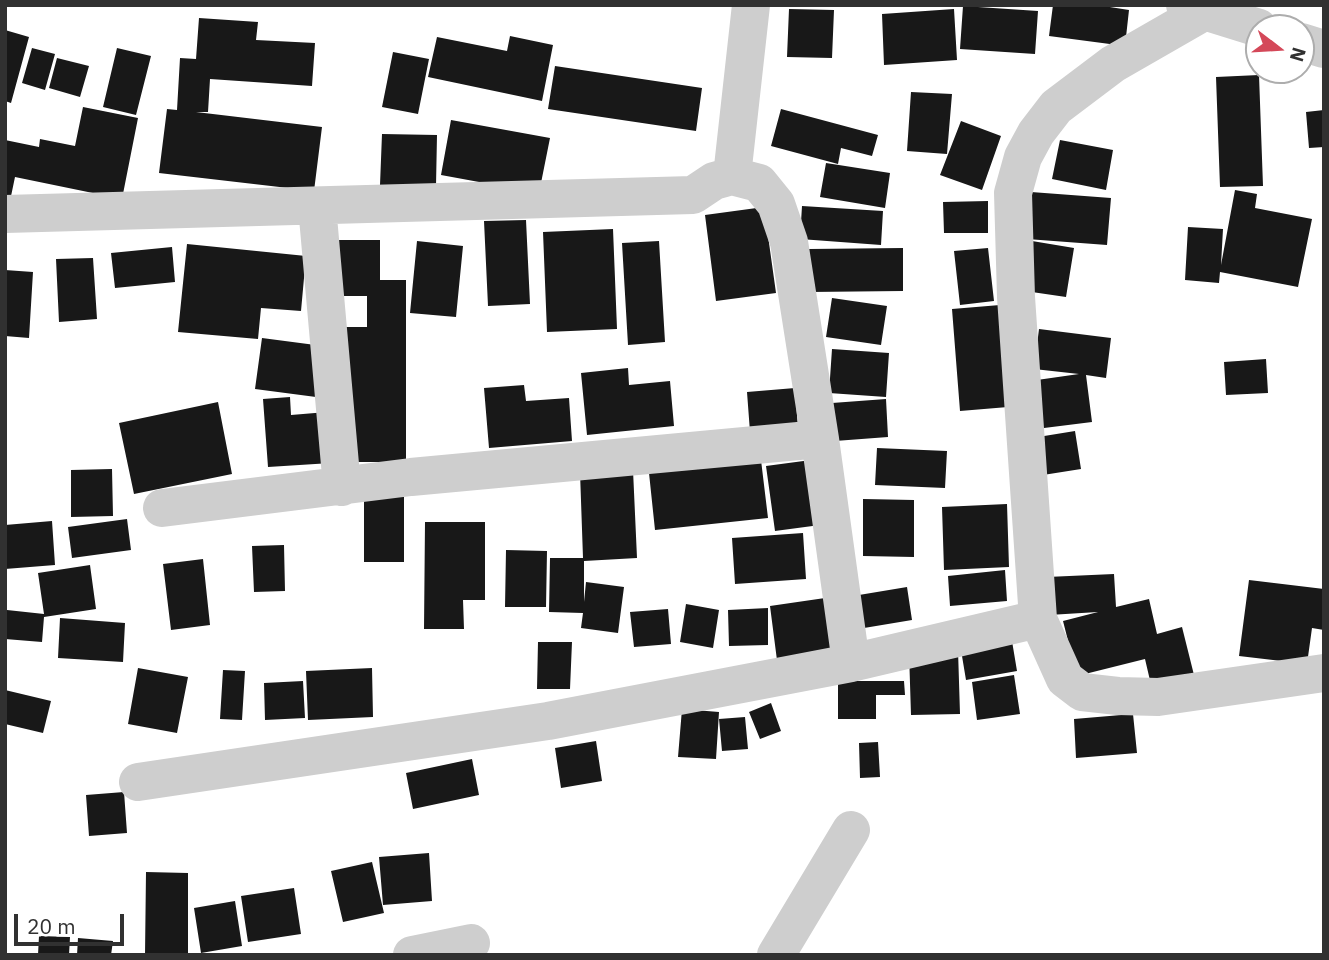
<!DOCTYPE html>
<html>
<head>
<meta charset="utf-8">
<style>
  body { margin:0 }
  #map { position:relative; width:1329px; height:960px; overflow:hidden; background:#fff; font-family:"IBM Plex Sans",sans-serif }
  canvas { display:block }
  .frame { position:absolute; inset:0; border:7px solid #313131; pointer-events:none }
  .north { position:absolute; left:1245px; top:14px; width:70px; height:70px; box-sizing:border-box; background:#fff; border:2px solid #adadad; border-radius:50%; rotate:107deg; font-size:19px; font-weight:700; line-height:28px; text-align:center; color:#313131 }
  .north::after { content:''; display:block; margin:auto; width:24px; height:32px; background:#d44859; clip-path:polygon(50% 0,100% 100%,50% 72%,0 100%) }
  .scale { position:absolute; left:14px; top:914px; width:110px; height:32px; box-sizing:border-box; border:4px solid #313131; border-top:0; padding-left:9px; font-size:21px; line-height:24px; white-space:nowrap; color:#313131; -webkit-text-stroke:5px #fff; paint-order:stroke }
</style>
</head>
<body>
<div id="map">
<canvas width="1329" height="960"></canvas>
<div class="frame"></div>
<div class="north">N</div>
<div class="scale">20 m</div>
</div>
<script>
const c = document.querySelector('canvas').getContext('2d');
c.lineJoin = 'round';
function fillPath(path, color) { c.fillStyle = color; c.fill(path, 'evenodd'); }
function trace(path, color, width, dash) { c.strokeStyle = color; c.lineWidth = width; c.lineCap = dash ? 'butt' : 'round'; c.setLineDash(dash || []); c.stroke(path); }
fillPath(new Path2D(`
  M1053,5h44l32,5 -4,36 -76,-10z
  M963,6l75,5 -3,43 -75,-5z
  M789,9l45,1 -2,48 -45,-1z
  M954,9l3,51 -73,5 -2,-51z
  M199,18l59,4 -2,18 59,3 -3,43 -102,-7 -2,33h-12l126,15 -8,64 -155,-18 8,-64 10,1 3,-52 16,1z
  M5,30l24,7 -18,66 -6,-2z
  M510,36l43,9 -11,56 -114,-24 9,-40 70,14z
  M32,48l23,6 -10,36 -23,-7z
  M117,48l34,8 -15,59 -33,-8z
  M393,52l36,7 -11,55 -36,-7z
  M57,58l32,8 -9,31 -31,-9z
  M555,66l147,22 -6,43 -148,-22z
  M1259,75l4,111 -43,1 -4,-110z
  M911,92l41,2 -5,60 -40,-3z
  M83,107l55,11 -16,81 -107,-22 -5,24 -5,-1v-60l34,7 1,-8 35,7z
  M781,109l97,26 -6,21 -31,-8 -3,16 -67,-18z
  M1324,110v37l-15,1 -3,-36z
  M451,120l99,18 -11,55 -98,-18z
  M961,121l40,15 -19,54 -42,-15z
  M382,134l55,1 -1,51 -56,-1z
  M1060,140l53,10 -7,40 -54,-11z
  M826,163l64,10 -5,35 -65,-11z
  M1235,190l22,4 -2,14 57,11 -14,68 -78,-15 -1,11 -34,-3 3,-53 35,2 -2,36z
  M1031,192l80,6 -4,47 -80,-6z
  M988,201v32h-44l-1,-31z
  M802,206l81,5 -2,34 -81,-6z
  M764,207l12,86 -60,8 -11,-86z
  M526,220l4,84 -42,2 -4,-85z
  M613,229l4,100 -70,3 -4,-100z
  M326,240h54v40h26v182h-65v-135h26v-31h-41z
  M417,241l46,5 -7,71 -46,-4z
  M659,241l6,101 -37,3 -6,-102z
  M1032,241l42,7 -8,49 -41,-6z
  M187,244l119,12 -5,55 -40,-3 -3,31 -80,-7z
  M172,247l3,35 -60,6 -4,-35z
  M903,248v43l-94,1v-43z
  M988,248l6,53 -34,4 -6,-54z
  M93,258l4,61 -38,3 -3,-63z
  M5,270l28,2 -4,66 -24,-2z
  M832,298l55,8 -6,39 -55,-8z
  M1000,305l8,102 -48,4 -8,-102z
  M1039,329l72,9 -5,40 -20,-3 6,47 -56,7 -6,-48 49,-7 -45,-5z
  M262,338l61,8 -7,51 -61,-8z
  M832,349l57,4 -3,44 -57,-4z
  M1266,359l2,34 -42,2 -2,-33z
  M628,368l1,17 41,-4 4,45 -87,9 -6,-62z
  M524,385l2,16 43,-3 3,43 -83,7 -5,-60z
  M795,388l3,41 -48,3 -3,-40z
  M290,397l1,18 36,-3 4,51 -63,4 -5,-68z
  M886,399l2,38 -53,4 -3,-38z
  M218,402l14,72 -98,20 -15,-71z
  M1075,431l6,38 -38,6 -5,-38z
  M877,448l70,3 -2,37 -70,-3z
  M761,460l7,58 -113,12 -6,-57z
  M811,460l9,65 -45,6 -9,-65z
  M112,469l1,47 -42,1v-47z
  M633,470l4,88 -53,3v41l2,-20 38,5 -6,46 -37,-5 2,-15 -34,-1 1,-54h33l-3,-86z
  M404,492v70h-40v-69z
  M863,499l51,1v57l-51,-1z
  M1007,504l2,63 -65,3 -2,-63z
  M127,519l4,31 -59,8 -4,-31z
  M52,521l3,44 -50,4v-44z
  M425,522h60v78h-22l1,29h-40z
  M803,533l3,46 -71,5 -3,-46z
  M284,545l1,46 -31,1 -2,-46z
  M506,550l41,1 -1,56h-41z
  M203,559l7,66 -39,5 -8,-66z
  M90,565l6,44 -52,8 -2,25 -37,-3 2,-29 37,4 -6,-41z
  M1005,570l2,31 -57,5 -2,-30z
  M1114,574l2,33 33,-8 8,35 25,-7 13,52 -43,10 -7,-30 -68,17 -14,-55 35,-9 -49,3 -2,-38z
  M1249,580l75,9v41l-12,-2 -5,36 -68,-8z
  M907,587l5,33 -48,8 -5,-33z
  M825,598l8,62 -55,8 -8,-62z
  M686,604l33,6 -6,38 -33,-6z
  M768,608v37l-39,1 -1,-36z
  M668,609l3,35 -37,3 -4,-35z
  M60,618l65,5 -2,39 -65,-4z
  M1011,635l6,36 -51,9 -6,-36z
  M538,642h34l-2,47h-33z
  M958,650l2,64 -49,1 -2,-63z
  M138,668l50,9 -11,56 -49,-9z
  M372,668l1,49 -65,3 -2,-49z
  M223,670l22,1 -3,49 -22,-1z
  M1014,675l6,39 -43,6 -5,-38z
  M303,681l2,37 -40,2 -1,-37z
  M838,681h66l1,14h-29v24h-38z
  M5,690l46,11 -8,32 -38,-9z
  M771,703l10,28 -21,8 -11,-27z
  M682,709l37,3 -3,47 -38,-2z
  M1133,714l4,39 -61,5 -2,-39z
  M745,717l3,32 -26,2 -3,-32z
  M596,741l6,40 -41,7 -6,-40z
  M878,742l2,35 -20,1 -1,-35z
  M472,759l7,36 -66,14 -7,-36z
  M124,792l3,41 -38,3 -3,-41z
  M429,853l3,48 -49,4 -4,-48z
  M372,862l12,51 -41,9 -12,-51z
  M146,872l42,1v82h-43z
  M294,888l7,46 -53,8 -7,-46z
  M235,901l7,45 -41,7 -7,-45z
  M39,936l31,1 -1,18h-31z
  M78,938l35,3 -2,14h-34z`), '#181818');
trace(new Path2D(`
  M1185,5l74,23
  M1207,10l-94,54 -57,43 -20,26 -13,24 -10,36 3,104 22,322 27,60 17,13 36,4 40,1 166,-24
  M1301,42l23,7
  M732,176l27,7 17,21 13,38 31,197 31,224
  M317,206l25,281
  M5,214l688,-19 21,-14 18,-5 19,-171
  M162,508l249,-31 409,-38
  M138,782l410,-61 303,-58 187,-44
  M412,955l59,-12
  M776,955l75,-125`), '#cecece', 38);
</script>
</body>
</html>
